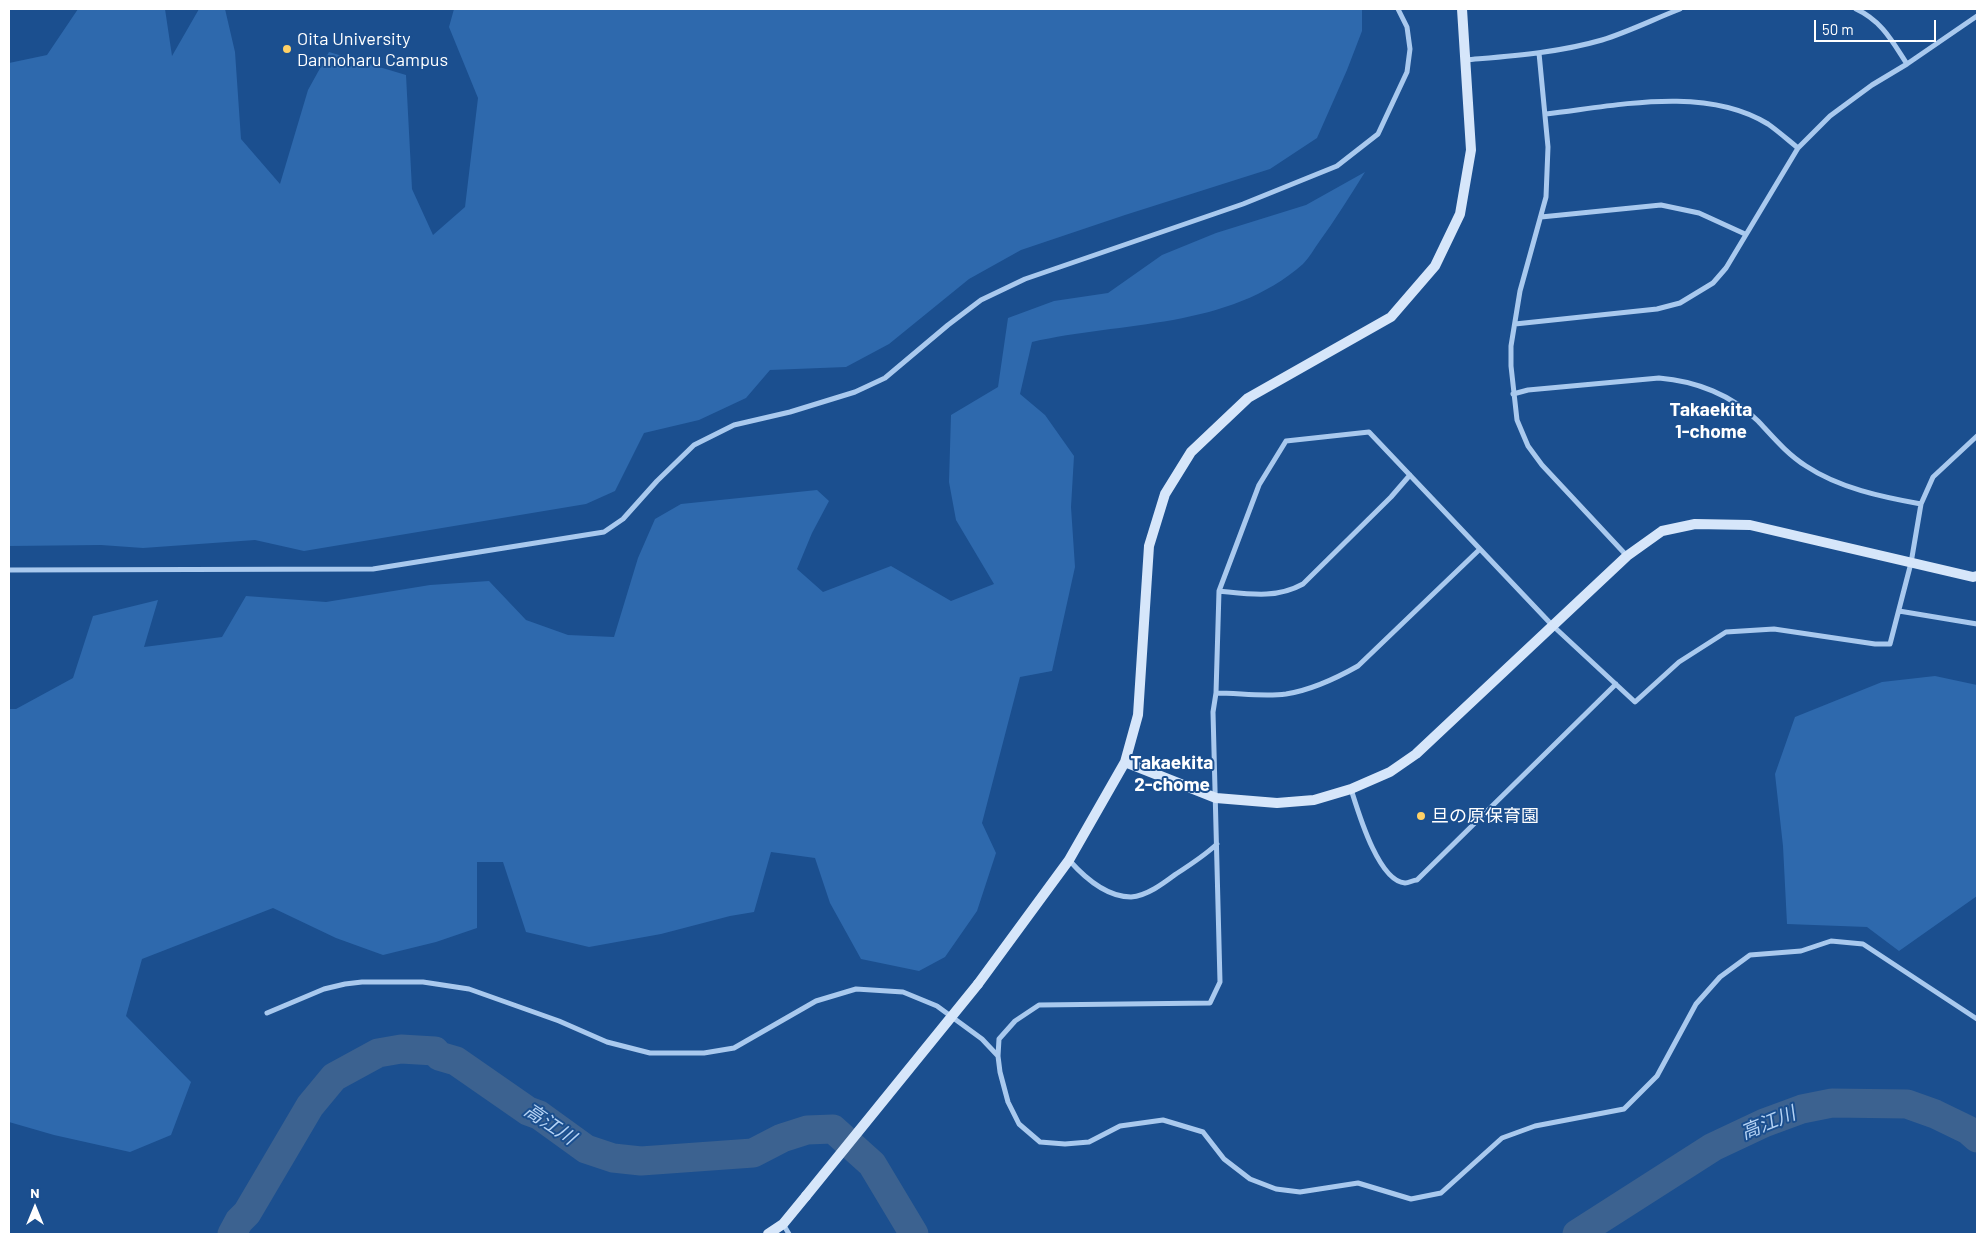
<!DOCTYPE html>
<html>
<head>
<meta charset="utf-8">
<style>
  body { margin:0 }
  #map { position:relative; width:1986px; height:1243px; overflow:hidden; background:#1b4f8f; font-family:Barlow,sans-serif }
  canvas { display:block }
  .frame { position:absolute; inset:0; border:10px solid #fff; pointer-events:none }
  .north { position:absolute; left:10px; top:1183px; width:50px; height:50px; -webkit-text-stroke:4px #1b4f8f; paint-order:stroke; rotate:0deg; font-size:14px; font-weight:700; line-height:20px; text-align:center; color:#fff }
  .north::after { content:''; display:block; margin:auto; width:18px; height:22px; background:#fff; clip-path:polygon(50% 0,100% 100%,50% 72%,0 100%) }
  .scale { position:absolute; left:1814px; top:20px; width:122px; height:22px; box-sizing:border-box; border:2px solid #fff; border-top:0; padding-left:6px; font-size:15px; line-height:18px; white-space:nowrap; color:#fff; -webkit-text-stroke:4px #1b4f8f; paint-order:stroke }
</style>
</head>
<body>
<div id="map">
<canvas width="1986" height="1243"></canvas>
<div class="frame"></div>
<div class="north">N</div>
<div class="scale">50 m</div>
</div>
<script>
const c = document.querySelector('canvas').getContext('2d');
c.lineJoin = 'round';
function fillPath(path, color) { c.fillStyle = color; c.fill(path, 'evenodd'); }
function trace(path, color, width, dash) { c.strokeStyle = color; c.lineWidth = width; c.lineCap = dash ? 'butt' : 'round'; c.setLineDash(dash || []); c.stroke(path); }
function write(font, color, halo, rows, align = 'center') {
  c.font = font + ' Barlow,"Noto Sans JP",sans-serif'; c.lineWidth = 4; c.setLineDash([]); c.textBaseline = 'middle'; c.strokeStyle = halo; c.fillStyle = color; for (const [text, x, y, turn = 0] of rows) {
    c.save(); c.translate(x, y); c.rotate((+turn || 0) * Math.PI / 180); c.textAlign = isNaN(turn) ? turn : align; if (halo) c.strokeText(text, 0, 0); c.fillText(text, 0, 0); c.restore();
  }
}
fillPath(new Path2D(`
  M78,9h87l7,47 27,-47h26l10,43 6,87 39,45 28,-94 21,-38 77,23 6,114 21,46 32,-28 13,-109 -29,-71 5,-18h908v22l-15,39 -30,68 -47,31 -145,46 -104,35 -52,29 -80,65 -43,23 -76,3 -24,28 -47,22 -55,13 -29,58 -29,13 -282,47 -49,-11 -112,8 -42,-3 -92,1v-483l38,-8z
  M1365,172c-15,24 -30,48 -46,70 -5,7 -10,16 -16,22 -75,66 -181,57 -271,78l-12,52 25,21 29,41 -3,51 4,60 -23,104 -32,6 -38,146 14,30 -19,58 -32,46 -26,14 -58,-12 -31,-56 -15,-45 -44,-6 -17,60 -24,4 -69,18 -72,13 -63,-15 -23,-70h-26v66l-41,14 -53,13 -47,-17 -63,-30 -131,51 -16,57 65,66 -20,53 -41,17 -76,-17 -45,-13v-413h7l57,-31 20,-62 65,-16 -14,47 78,-10 24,-41 80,6 104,-17 59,-4 37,39 42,15 46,2 24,-79 17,-39 26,-15 136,-14 12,11 -17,32 -15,36 26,23 68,-26 60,35 43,-17 -38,-64 -7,-38 2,-67 47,-28 10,-69 46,-17 54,-8 54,-38 54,-22 90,-28z
  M1935,676l42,9v211l-78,55 -32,-24 -80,-3 -4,-78 -8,-72 20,-57 87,-35z`), '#2e69ad');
trace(new Path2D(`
  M232,1234l7,-13 8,-8 63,-107 24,-29 44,-24 23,-4 34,2 4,5 17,5 72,50 11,4 47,34 27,9 28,3 112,-8 29,-15 25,-8 26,-1 39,35 42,70
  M1577,1234l136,-87 51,-24 38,-14 30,-6 75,1 28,10 33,16 9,8`), '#3c6290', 29);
trace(new Path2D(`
  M1856,9c26,12 36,32 51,55
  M1539,53l9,94 -2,50 -26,94 -9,55v20l6,54 11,26 14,19 85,91
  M1466,60c45,-4 91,-7 136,-20 26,-8 52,-21 78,-31
  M1546,114c69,-8 159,-29 222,10 10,7 20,16 30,24
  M1541,217l120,-12 38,8 46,21
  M1515,324l142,-15 23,-6 33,-20 13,-15 72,-120 32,-32 23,-17 19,-14 35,-21 70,-48
  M1513,394l15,-4 131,-12c37,3 73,17 99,43 15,16 29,33 48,45 33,22 76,31 115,38
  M1977,436l-44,41 -12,27 -10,59 -21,81h-15l-101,-15 -48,3 -47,30 -44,40 -83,-77 -183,-193 -83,9 -27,44 -40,106 -3,102 -3,19 7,270 -10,21 -171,2 -24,16 -16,18 -1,17 2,16 8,30 11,22 21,18 25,2 24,-2 31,-16 43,-6 40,12 21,27 26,20 26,10 24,3 58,-9 53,16 30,-6 61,-55 33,-12 89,-17 33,-33 39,-72 24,-27 30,-22 51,-4 30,-10 32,3 114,75
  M9,570l364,-1 231,-37 19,-13 34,-38 37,-36 40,-20 56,-13 65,-20 30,-14 63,-53 33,-25 44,-21 218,-75 94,-38 41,-32 29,-62 3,-23 -3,-22 -9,-18
  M1219,591c30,3 57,8 84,-7l88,-87 19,-22
  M1899,611l78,13
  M1216,693c23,0 47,4 70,1 26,-4 49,-15 72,-28l122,-117
  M1351,789c7,22 27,92 54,94 4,0 8,-3 12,-3l199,-196
  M1069,860c15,17 38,37 62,37 16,-1 33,-14 45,-23 14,-9 28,-18 41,-30
  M267,1013l57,-24 21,-5 17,-2h61l46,7 90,32 48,21 43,11h54l30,-5 82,-47 40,-12 47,3 34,14 45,33 16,17
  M783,1224l6,10`), '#a9c9ee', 5);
trace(new Path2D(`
  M1125,762l91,36 61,5 37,-3 37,-11 39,-17 26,-18 211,-198 35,-25 33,-7 55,1 223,52 4,-1
  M978,984l91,-124 56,-98 13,-47 11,-169 16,-52 26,-42 57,-54 143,-81 44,-51 25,-52 11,-64 -9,-141
  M768,1234l15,-10 23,-28`), '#d6e6fa', 10);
trace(new Path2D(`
  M806,1196l172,-212`), '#d6e6fa', 10);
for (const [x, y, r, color] of [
  [287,49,5,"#ffd166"],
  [1421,816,5,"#ffd166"]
]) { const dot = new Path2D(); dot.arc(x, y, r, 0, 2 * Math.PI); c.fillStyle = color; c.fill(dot); trace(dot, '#1b4f8f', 2); }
write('18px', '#fff', '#1b4f8f', [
  ["Oita University",297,39],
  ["Dannoharu Campus",297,60],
  ["旦の原保育園",1431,816]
], 'left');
write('bold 19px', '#fff', '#1b4f8f', [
  ["Takaekita",1711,410],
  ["1-chome",1711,432],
  ["Takaekita",1172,763],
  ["2-chome",1172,785]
]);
write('italic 19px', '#b5d3f5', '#1b4f8f', [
  ["高江川",1768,1123,-22],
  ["高江川",550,1124,34]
]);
</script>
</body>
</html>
